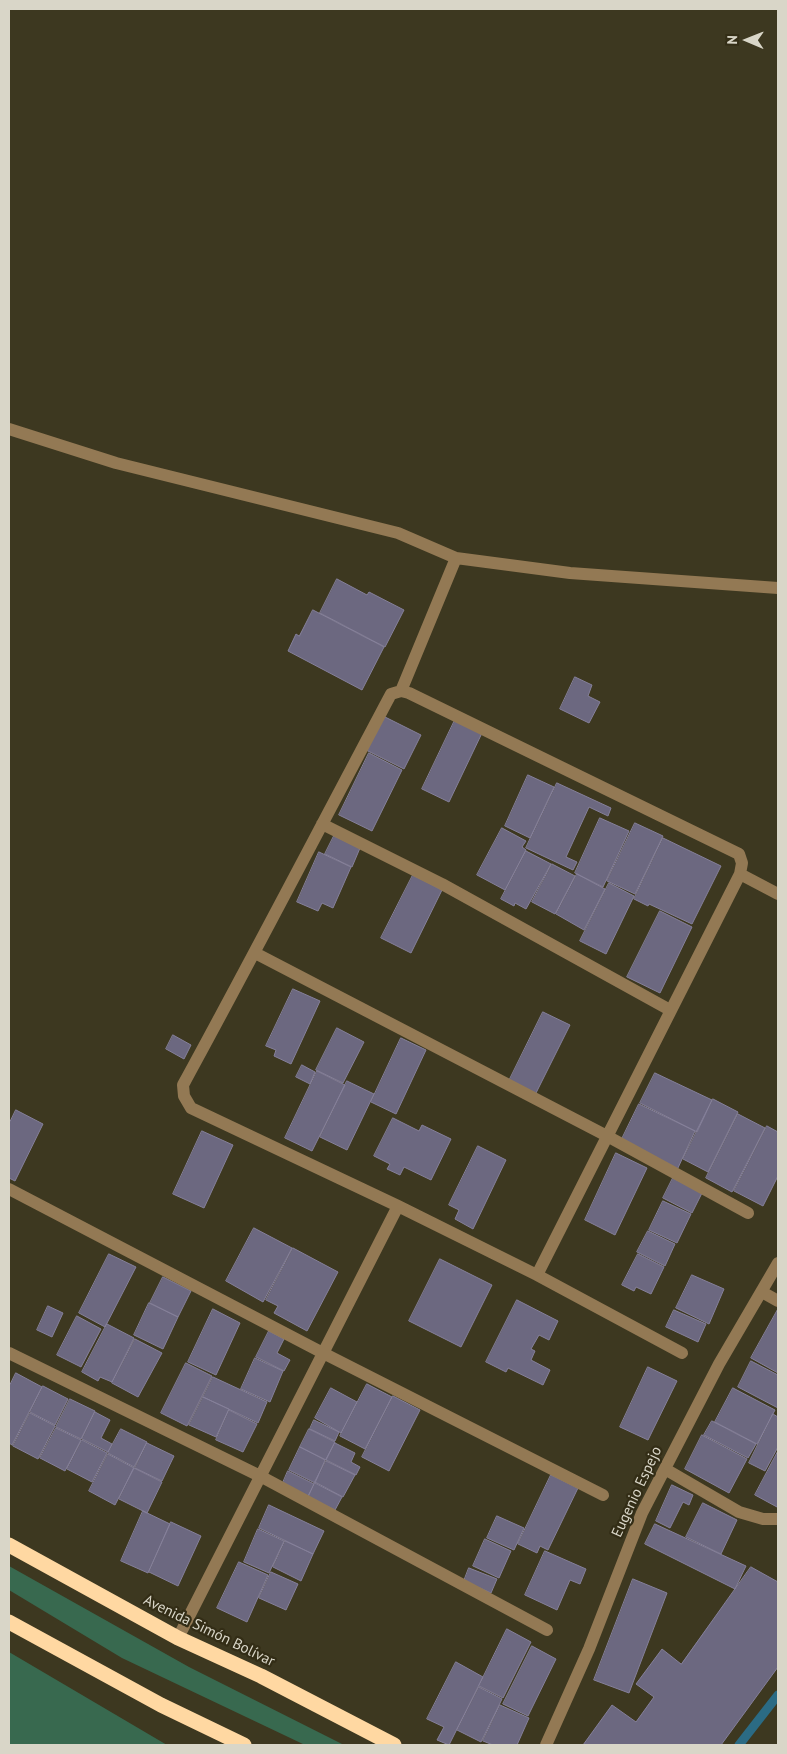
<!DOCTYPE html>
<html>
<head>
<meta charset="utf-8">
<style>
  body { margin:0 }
  #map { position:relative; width:787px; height:1754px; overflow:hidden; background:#3d3820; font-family:"PT Sans",sans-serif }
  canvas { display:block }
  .frame { position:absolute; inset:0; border:10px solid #d9d6c8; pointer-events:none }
  .north { position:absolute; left:722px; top:15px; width:50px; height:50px; -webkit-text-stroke:4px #332d16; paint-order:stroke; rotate:271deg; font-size:14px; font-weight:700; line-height:20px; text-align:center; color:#d9d6c8 }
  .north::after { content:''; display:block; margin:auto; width:18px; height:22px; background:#d9d6c8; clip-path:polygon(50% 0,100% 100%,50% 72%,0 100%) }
</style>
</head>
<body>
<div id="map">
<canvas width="787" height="1754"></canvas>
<div class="frame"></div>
<div class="north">N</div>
</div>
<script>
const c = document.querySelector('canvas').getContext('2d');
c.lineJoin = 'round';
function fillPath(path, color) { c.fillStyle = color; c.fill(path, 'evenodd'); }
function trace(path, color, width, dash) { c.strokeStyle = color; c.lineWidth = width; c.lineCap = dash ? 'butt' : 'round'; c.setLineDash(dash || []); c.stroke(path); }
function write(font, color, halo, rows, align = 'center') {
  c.font = font + ' "PT Sans",sans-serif'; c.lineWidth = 4.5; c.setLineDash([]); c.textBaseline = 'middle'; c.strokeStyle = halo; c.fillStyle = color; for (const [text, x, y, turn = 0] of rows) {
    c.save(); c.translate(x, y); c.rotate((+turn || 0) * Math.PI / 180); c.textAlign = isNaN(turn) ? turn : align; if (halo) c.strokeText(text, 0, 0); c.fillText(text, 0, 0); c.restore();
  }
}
fillPath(new Path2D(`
  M9,1566l180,101 155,78h-39l-183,-87 -113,-68z
  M9,1652l158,93h-158z`), '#38694f');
trace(new Path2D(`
  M739,1745l39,-50`), '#2b6b84', 9);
const building = new Path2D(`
  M337,579l30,16 2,-3 35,18 -19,37 -65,-34z
  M313,610l71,37 -22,43 -74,-39 8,-17 3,2z
  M575,677l17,8 -4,11 12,6 -11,21 -29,-14z
  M383,716l38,19 -17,34 -38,-19z
  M455,720l27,13 -33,69 -27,-13z
  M369,753l33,17 -30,61 -33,-16z
  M528,775l26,12 -24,51 -25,-12z
  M557,783l54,25 -3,8 -19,-9 -23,50 11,5 -4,8 -47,-22z
  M600,818l29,13 -26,56 -28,-14z
  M635,823l28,13 -28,58 -28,-13z
  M502,828l24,13 -4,6 4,3 -21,40 -28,-15z
  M334,836l26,12 -8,19 -27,-13z
  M663,838l58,28 -29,58 -43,-20 -1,2 -14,-7z
  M526,851l25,13 -25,45 -11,-6 -1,3 -13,-7z
  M319,852l32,15 -18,41 -11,-5 -4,8 -21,-9z
  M552,864l23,12 -20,38 -23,-12z
  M577,874l28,15 -21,41 -28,-16z
  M413,875l29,15 -31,63 -30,-15z
  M609,883l25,13 -28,58 -26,-13z
  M660,911l32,16 -32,66 -33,-16z
  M293,989l27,12 -29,63 -17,-8 2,-6 -10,-4z
  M543,1012l27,13 -35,70 -26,-14z
  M337,1028l27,14 -21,41 -27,-13z
  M173,1035l18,10 -7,14 -18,-10z
  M401,1038l25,12 -30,64 -25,-12z
  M302,1065l13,7 -5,12 -14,-7z
  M317,1071l28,14 -33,66 -27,-13z
  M655,1073l57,27 -15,32 -57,-29z
  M347,1081l27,13 -27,56 -27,-13z
  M713,1099l25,13 -30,60 -25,-13z
  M639,1104l56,27 -18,39 -56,-29z
  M16,1110l27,14 -28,57 -6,-3v-54z
  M738,1114l27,14 -33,64 -26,-14z
  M393,1118l26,13 3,-6 29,14 -20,41 -27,-13 -4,8 -13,-6 3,-5 -16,-8z
  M767,1126l11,6v44l-15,30 -29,-15z
  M202,1131l31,14 -29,63 -31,-14z
  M478,1146l28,14 -33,69 -18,-10 4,-9 -10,-5z
  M616,1153l31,15 -32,67 -30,-15z
  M673,1178l29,15 -10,20 -29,-15z
  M663,1201l28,13 -14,29 -28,-13z
  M254,1228l38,20 -29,54 -37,-21z
  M648,1231l27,13 -10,22 -28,-14z
  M293,1248l45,24 -31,59 -33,-18 4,-7 -12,-6z
  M109,1254l27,13 -31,60 -26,-14z
  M638,1254l26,13 -13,27 -15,-7 -2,4 -12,-6z
  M440,1259l52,26 -31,62 -52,-26z
  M692,1275l32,14 -15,35 -33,-16z
  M163,1277l28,14 -13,26 -28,-14z
  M517,1300l41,21 -9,19 -10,-5 -8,14 4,2 -4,9 19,10 -7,15 -35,-17 -2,4 -20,-10z
  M149,1303l29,14 -15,32 -29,-14z
  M48,1306l15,7 -11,24 -15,-7z
  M213,1309l27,14 -24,52 -28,-13z
  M778,1309v64l-27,-15z
  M674,1310l32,14 -8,18 -32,-15z
  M77,1316l24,13 -20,38 -24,-12z
  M107,1324l27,14 -22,44 -12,-5 -2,4 -16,-9z
  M269,1331l15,8 -7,14 13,7 -6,11 -28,-14z
  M135,1339l27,14 -24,44 -26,-14z
  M255,1358l28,13 -13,31 -29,-13z
  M751,1361l27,14v33l-40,-21z
  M186,1363l26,13 -25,50 -26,-13z
  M648,1367l29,14 -29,59 -28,-13z
  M16,1373l26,14 -30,58 -3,-2v-56z
  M213,1377l54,25 -9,21 -55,-26z
  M367,1384l25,13 -27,52 -25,-13z
  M43,1386l25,13 -13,26 -25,-13z
  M331,1388l26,14 -16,31 -26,-15z
  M733,1388l42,22 -18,34 -42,-22z
  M393,1396l27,14 -31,61 -27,-14z
  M203,1397l26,12 -13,28 -27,-12z
  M70,1399l25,12 -14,28 -25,-12z
  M229,1410l28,14 -14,28 -27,-12z
  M95,1412l15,8 -9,18 11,6 -4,8 -26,-13z
  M30,1413l25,13 -17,33 -25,-13z
  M773,1414l5,3v30l-13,24 -16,-8z
  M314,1420l25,12 -4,9 -25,-12z
  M712,1421l44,23 -8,14 -44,-23z
  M56,1428l25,12 -16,31 -25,-13z
  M121,1429l26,13 -13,25 -26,-14z
  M309,1429l26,13 -9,18 -26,-13z
  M702,1435l45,24 -18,34 -44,-24z
  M82,1440l25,13 -15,29 -25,-13z
  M147,1443l27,13 -12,25 -27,-13z
  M335,1443l20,10 -4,9 9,5 -4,8 -30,-15z
  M300,1447l25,13 -10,23 -26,-13z
  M778,1451v54l-1,2 -22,-12z
  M108,1454l26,14 -19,37 -26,-14z
  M326,1461l29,14 -12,22 -28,-15z
  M134,1468l28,14 -15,31 -28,-14z
  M288,1471l26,13 -6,13 -26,-12z
  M551,1475l27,13 -30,62 -8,-4 -3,7 -19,-9z
  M315,1483l27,14 -7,13 -27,-13z
  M672,1485l21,10 -4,10 -6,-3 -13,26 -14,-7z
  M703,1503l34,17 -16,34 -35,-17z
  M269,1505l55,26 -11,23 -54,-26z
  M143,1511l27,13 -22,49 -27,-12z
  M497,1516l27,12 -10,22 -27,-12z
  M171,1522l30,14 -23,50 -29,-14z
  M655,1524l91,42 -11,23 -90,-45z
  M258,1529l26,12 -15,32 -25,-11z
  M485,1539l26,12 -12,27 -26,-12z
  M285,1541l28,13 -12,27 -28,-14z
  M545,1551l41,18 -6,15 -10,-4 -13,30 -32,-15z
  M239,1562l29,13 -21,47 -30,-14z
  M751,1567l27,15v85l-57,78h-138l29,-40 24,17 18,-25 -18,-13 26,-35 19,15z
  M469,1568l28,11 -6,14 -27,-12z
  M271,1572l27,12 -12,26 -27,-12z
  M633,1579l34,14 -38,100 -35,-13z
  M507,1629l24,13 -28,56 -24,-12z
  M532,1646l24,13 -28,57 -25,-12z
  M456,1662l27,15 -34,68 -12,-5 7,-13 -17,-8z
  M479,1687l23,12 -21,43 -24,-12z
  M500,1705l29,13 -12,27h-24l-10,-4z`);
fillPath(building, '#6c6880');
trace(building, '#85809a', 1);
trace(new Path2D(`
  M9,429l107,34 282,70 58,25 114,15 208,15
  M401,691l55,-133
  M322,824l120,60 228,126
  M740,874l38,20
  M255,953l352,183 141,77
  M9,1189l314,164 280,142
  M537,1275l203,-401 2,-11 -3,-9 -330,-161 -8,-2 -10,3c-69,130 -137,261 -208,391l1,11 7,12 207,98 139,69 145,78
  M762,1292l16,9
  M9,1353l251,123 287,154
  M665,1469l74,43 24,7h15
  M178,1638l220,-432
  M546,1745l43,-96 53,-136 77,-149 59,-101`), '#937954', 12);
trace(new Path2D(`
  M9,1545l169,93 83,38 133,69
  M9,1622l152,83 83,40`), '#ffd8a2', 15);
write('15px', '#d9d6c8', '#332d16', [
  ["Eugenio Espejo",637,1492,-65],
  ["Avenida Simón Bolívar",209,1631,26]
]);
</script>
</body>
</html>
